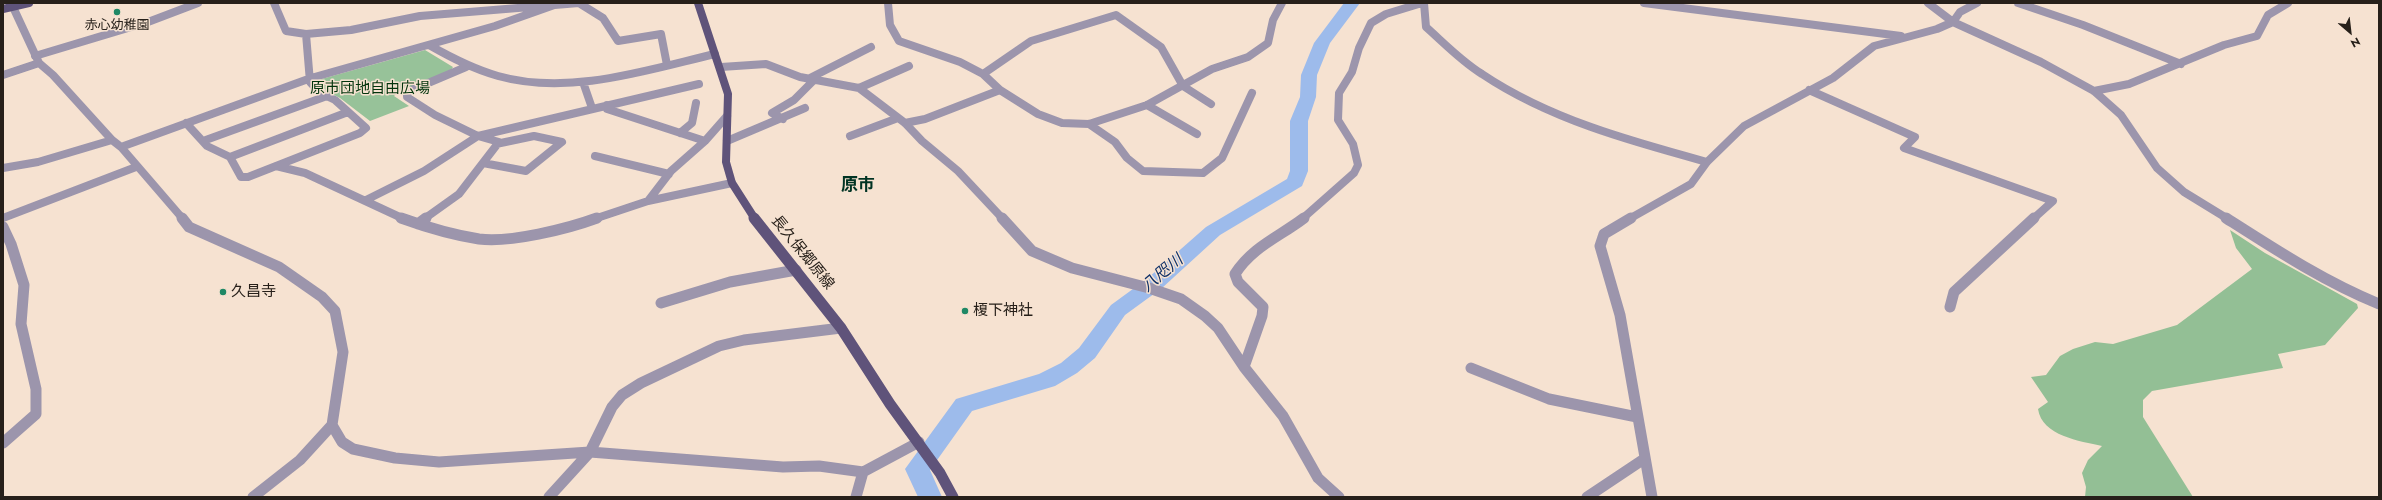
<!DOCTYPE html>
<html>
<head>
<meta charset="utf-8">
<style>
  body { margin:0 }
  #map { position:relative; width:2382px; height:500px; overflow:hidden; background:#f6e2d1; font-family:Jost,sans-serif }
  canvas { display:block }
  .frame { position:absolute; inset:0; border:4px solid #27201a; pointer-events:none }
  .north { position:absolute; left:2330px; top:12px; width:40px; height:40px; -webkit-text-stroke:3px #f6e2d1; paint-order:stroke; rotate:152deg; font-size:11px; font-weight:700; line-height:16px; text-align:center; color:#27201a }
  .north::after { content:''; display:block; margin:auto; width:14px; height:18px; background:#27201a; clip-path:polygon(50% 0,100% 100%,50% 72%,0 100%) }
</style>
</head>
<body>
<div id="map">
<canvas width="2382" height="500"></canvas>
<div class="frame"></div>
<div class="north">N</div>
</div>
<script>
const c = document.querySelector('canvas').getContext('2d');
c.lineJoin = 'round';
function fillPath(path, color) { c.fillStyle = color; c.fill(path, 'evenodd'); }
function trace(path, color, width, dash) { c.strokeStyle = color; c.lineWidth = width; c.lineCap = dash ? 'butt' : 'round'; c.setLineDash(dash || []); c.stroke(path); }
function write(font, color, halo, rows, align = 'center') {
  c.font = font + ' Jost,"Noto Sans JP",sans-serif'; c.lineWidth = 3; c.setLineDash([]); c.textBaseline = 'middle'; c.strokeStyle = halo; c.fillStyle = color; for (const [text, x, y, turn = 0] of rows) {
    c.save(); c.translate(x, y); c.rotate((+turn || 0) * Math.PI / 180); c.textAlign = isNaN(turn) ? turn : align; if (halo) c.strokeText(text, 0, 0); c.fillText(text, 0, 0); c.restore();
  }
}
fillPath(new Path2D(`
  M425,50l28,17 -2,3 -53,22 -4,4 15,10 -39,15 -30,-23 -14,-7 -8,-11z`), '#97c299');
fillPath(new Path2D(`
  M2230,230l35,23 92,51 1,4 -33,37 -47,9 5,14 -131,23 -9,9v17l50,80h-108l1,-10 -4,-14 6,-13 14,-14c-22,-5 -60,-10 -64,-37l10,-7 -17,-25 15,-2 14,-19 13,-7 22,-7 18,2 64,-19 75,-56 -16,-21z`), '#93bf95');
fillPath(new Path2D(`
  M1344,3h16l-30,40 -13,32 -1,22 -8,24v50l-6,15 -82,49 -58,53 -37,27 -30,43 -18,15 -22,13 -83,25 -42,59 12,27h-24l-13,-28 51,-70 83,-25 22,-11 18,-15 32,-43 37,-27 58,-51 81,-48 3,-8v-50l10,-24 1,-22 13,-32z`), '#9dbbeb');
trace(new Path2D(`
  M274,3l12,28 20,3 45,-4 69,-14 159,-13 24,15 15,23 43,-7 6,31
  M888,3l2,22 9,16 61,21 23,12 17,16 38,24 24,9 27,1 58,-19 65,-36 36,-12 20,-14 5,-23 9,-17
  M1424,3l2,24c18,16 35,34 56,47 67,45 148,67 225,88
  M1644,3l257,33
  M1928,3l25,19 88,40 53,29 27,24 36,53 27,24 44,27
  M2018,3l65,22 98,39
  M13,7l26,56 14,12 59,65
  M429,45c23,13 44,24 69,31 71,20 149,-6 217,-22
  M35,56l113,-34 50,-19
  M721,67l45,-3 34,13 59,11 46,35 17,18 36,30 45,48
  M983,74l48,-33 85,-26 45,32 22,39 28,18
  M3,75l36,-12
  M808,79l63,-32
  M583,82l9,26
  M859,88l50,-22
  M1809,90l106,47 -11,11 149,53 -20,18
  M2094,91l35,-7 95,-39 33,-9 11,-21 20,-12
  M607,105v4l98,32
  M1147,105l50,29
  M783,119l-11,-6 22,-13 20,-20
  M186,123l21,23 23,11 11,20h7l112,-44 6,-5 -31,-28 -15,-7 -10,-11 -4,-48
  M905,123l20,-4 75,-29
  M1089,124l26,18 12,16 16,13 60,2 19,-15 30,-65
  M680,133l12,-10 4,-20
  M478,136l221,-52
  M850,136l48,-18
  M203,141l124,-45
  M727,141l78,-33
  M121,147l190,-69 184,-52 65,-23
  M595,156l74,18
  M230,157l118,-45
  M483,163l43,8 36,-29 -28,-6 -38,8
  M276,166l29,7 99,46
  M3,168l35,-6 74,-22 9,7 62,72
  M366,200l58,-29 54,-35 -43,-21 -28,-18v-5l59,-25
  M648,201l84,-18
  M3,218l133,-51
  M424,219l35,-25 40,-52 -21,-6
  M594,219l54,-18 23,-30 34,-30 22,-25
  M1302,219l52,-46 4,-8 -5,-21 -15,-24 1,-27 13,-21 7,-24 12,-25 15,-9 36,-11
  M1629,219l62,-35 16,-22 37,-36 89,-48 41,-32 63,-17 16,-7 7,-10 17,-9`), '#9c95ac', 8);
trace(new Path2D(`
  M182,218l7,9 90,40 43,30 13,14 8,41 -11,73 -32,35 -47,37
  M401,218c25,9 52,17 78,21 31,4 88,-10 118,-21
  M1002,218l30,33 40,17 77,20 32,11 24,17 13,12 26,39 39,49 35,62 21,19
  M1631,218l-27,16 -4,12 20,69 32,182
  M2226,218c50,32 99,64 153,86
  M418,224l8,-6
  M3,227l8,17 13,41 -3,39 15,65v25l-33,29
  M661,303l69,-21 66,-12
  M1950,307l4,-15 80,-74
  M1244,367l18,-51 1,-9 -25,-25 -3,-8c17,-27 44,-37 69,-56
  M1471,368l78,31 88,18
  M332,425l10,17 11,7 42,9 44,4 151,-10 193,15 36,-1 44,6 56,-30
  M549,497l41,-45 22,-45 10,-12 19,-12 78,-37 25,-6 97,-12
  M856,497l7,-25
  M1587,497l57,-38`), '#9c95ac', 11);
trace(new Path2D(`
  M698,3l30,91 -2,68 6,21 23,36
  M3,9l26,-6`), '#5f537a', 8);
trace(new Path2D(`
  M754,218l87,110 49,76 50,69 13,24`), '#5f537a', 11);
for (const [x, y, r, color] of [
  [117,12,4,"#1f8865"],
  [223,292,4,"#1f8865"],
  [965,311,4,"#1f8865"]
]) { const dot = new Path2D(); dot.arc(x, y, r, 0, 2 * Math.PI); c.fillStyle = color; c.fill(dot); trace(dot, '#f6e2d1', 1.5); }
write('13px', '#27201a', '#f6e2d1', [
  ["赤心幼稚園",117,26]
]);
write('15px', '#02340c', '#f6e2d1', [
  ["原市団地自由広場",370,89]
]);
write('15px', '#27201a', '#f6e2d1', [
  ["長久保郷原線",802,253,51]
]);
write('15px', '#27201a', '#f6e2d1', [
  ["久昌寺",231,292],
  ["榎下神社",973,311]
], 'left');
write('italic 16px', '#0e3068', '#f6e2d1', [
  ["八咫川",1163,274,-40]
]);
write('bold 17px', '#003323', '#f6e2d1', [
  ["原市",858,186]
]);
</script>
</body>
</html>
